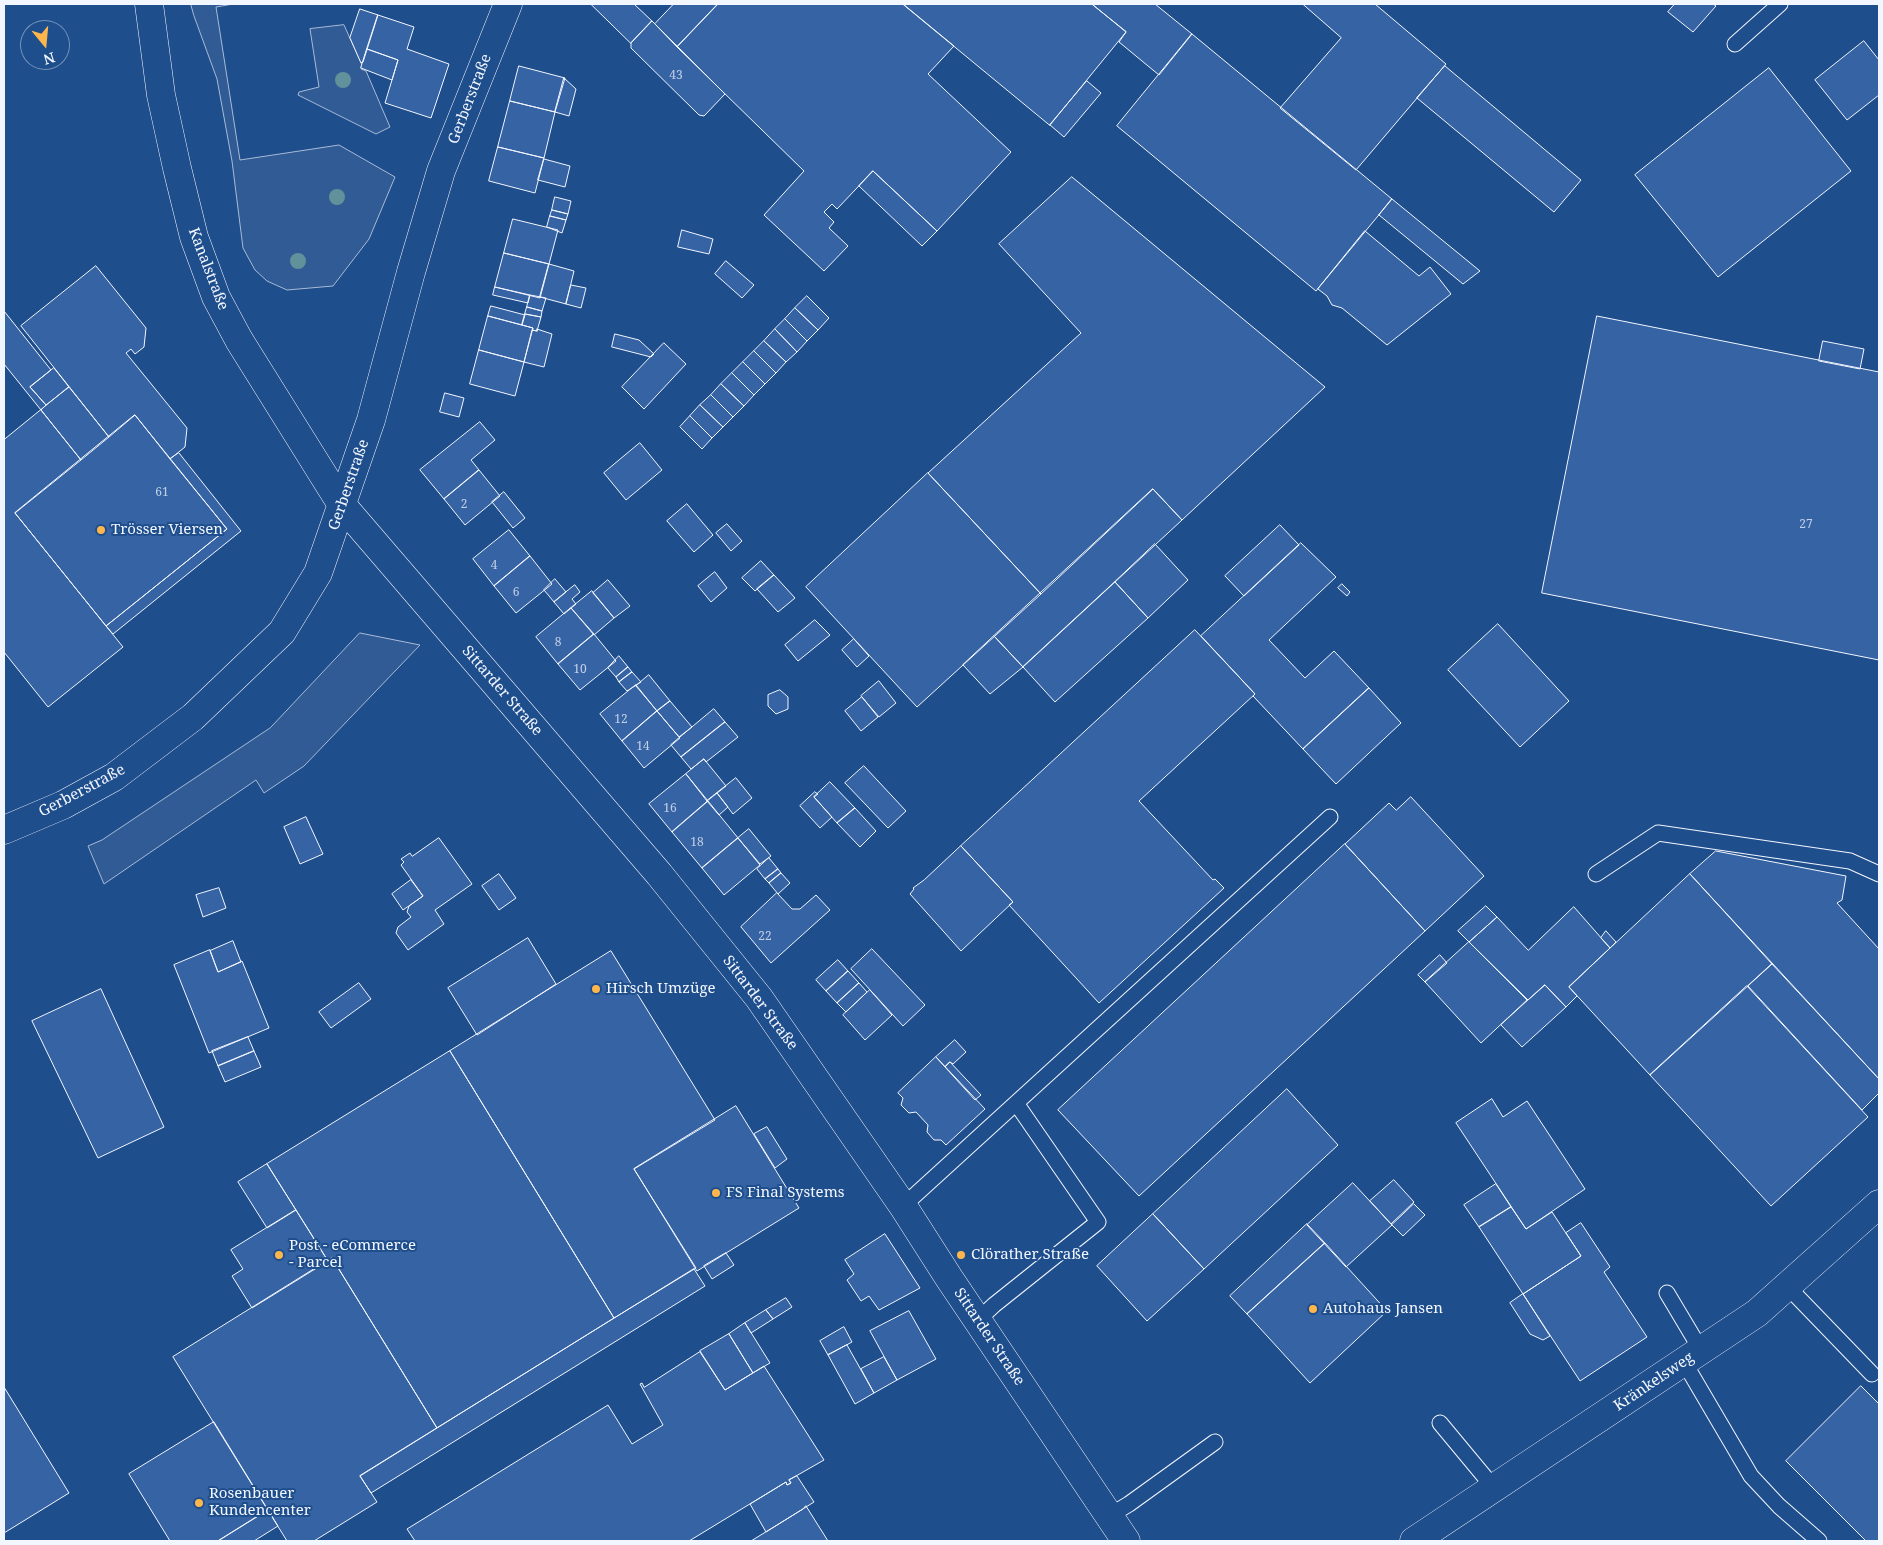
<!DOCTYPE html>
<html>
<head>
<meta charset="utf-8">
<style>
  body { margin:0 }
  #map { position:relative; width:1883px; height:1545px; overflow:hidden; background:#1f4e8c; font-family:"Noto Serif",serif }
  canvas { display:block }
  .frame { position:absolute; inset:0; border:5px solid #f2f6ff; pointer-events:none }
  .north { position:absolute; left:20px; top:20px; width:50px; height:50px; box-sizing:border-box; background:#1f4e8c; border:1px solid #7391ba; border-radius:50%; rotate:163deg; font-size:14px; font-weight:700; line-height:20px; text-align:center; color:#f2f6ff }
  .north::after { content:''; display:block; margin:auto; width:18px; height:22px; background:#ffb74d; clip-path:polygon(50% 0,100% 100%,50% 72%,0 100%) }
</style>
</head>
<body>
<div id="map">
<canvas width="1883" height="1545"></canvas>
<div class="frame"></div>
<div class="north">N</div>
</div>
<script>
const c = document.querySelector('canvas').getContext('2d');
c.lineJoin = 'round';
function fillPath(path, color) { c.fillStyle = color; c.fill(path, 'evenodd'); }
function trace(path, color, width, dash) { c.strokeStyle = color; c.lineWidth = width; c.lineCap = dash ? 'butt' : 'round'; c.setLineDash(dash || []); c.stroke(path); }
function write(font, color, halo, rows, align = 'center') {
  c.font = font + ' "Noto Serif",serif'; c.lineWidth = 4; c.setLineDash([]); c.textBaseline = 'middle'; c.strokeStyle = halo; c.fillStyle = color; for (const [text, x, y, turn = 0] of rows) {
    c.save(); c.translate(x, y); c.rotate((+turn || 0) * Math.PI / 180); c.textAlign = isNaN(turn) ? turn : align; if (halo) c.strokeText(text, 0, 0); c.fillText(text, 0, 0); c.restore();
  }
}
const green = new Path2D(`
  M191,4h42l-17,3 24,153 99,-15 56,32 -26,62 -36,47 -46,4 -20,-9 -12,-11 -12,-22 -11,-87 -15,-82 -23,-63z
  M344,25l18,40 -1,4 5,2 24,56 -14,7 -78,-39 1,-3 20,-5 -9,-58z
  M360,633l60,12 -116,121 -40,27 -8,-13 -152,104 -16,-38 14,-6 168,-112z`);
fillPath(green, '#305b95');
trace(green, '#a8bbd7', 1);
const building = new Path2D(`
  M591,4h43l18,17 -21,22z
  M674,4h44l-41,43 -22,-23z
  M718,4h185l51,42 -26,28 83,78 -74,79 -64,-60 -36,38 -5,-5 -8,8 10,10 -5,6 19,18 -24,25 -60,-56 40,-44 -127,-124z
  M903,4h189l34,28 -76,93z
  M1092,4h63l37,30 -33,41 -40,-33 7,-10z
  M1303,4h72l71,60 -90,106 -76,-62 61,-70z
  M1675,4h38l3,2 -23,26 -25,-20z
  M360,9l18,6 -15,47 -2,1 -11,-25z
  M378,15l36,12 -7,22 42,15 -18,54 -46,-15 13,-43 -31,-11z
  M652,21l73,73 -21,22 -5,-1 -68,-67v-5z
  M1192,34l200,165 -76,92 -199,-165z
  M1864,41l15,19v35l-32,25 -32,-40z
  M367,49l31,11 -6,20 -31,-12z
  M519,66l46,12 -10,34 -45,-11z
  M1445,66l136,114 -27,32 -137,-114z
  M1769,68l82,103 -133,106 -83,-102z
  M564,78l12,11 -7,27 -14,-4z
  M1087,81l14,12 -37,44 -14,-12z
  M510,101l45,11 -11,46 -46,-11z
  M498,147l46,11 -9,35 -46,-12z
  M544,159l26,7 -5,21 -27,-7z
  M873,171l64,60 -15,15 -63,-60z
  M1072,177l253,210 -143,133 -29,-31 -112,105 -113,-121 153,-140 -82,-89z
  M555,197l16,4 -3,13 -16,-4z
  M1392,199l88,72 -17,13 -84,-69z
  M552,210l16,4 -2,6 -16,-4z
  M550,216l16,4 -4,13 -15,-6z
  M513,219l45,11 -9,34 -45,-11z
  M682,230l31,9 -4,15 -31,-7z
  M1365,231l54,45 11,-9 21,27 -64,51 -45,-37 -10,-3 -5,-9 -9,-7z
  M504,253l45,11 -9,34 -45,-11z
  M726,261l28,24 -12,13 -27,-24z
  M549,264l25,7 -8,33 -26,-7z
  M96,266l50,62 -2,19 -9,7 -4,-5 -5,4 61,75 -2,19 -15,12 -35,-44 -26,22 -88,-111z
  M571,285l15,3 -5,20 -15,-4z
  M495,287l35,8 -2,8 -35,-8z
  M530,295l16,3 -4,13 -15,-4z
  M807,296l22,22 -11,12 -23,-22z
  M491,306l34,9 -3,10 -34,-9z
  M527,307l15,4 -1,6 -16,-3z
  M795,308l23,22 -11,11 -22,-22z
  M4,311l47,59 -21,17 16,18 -5,5 -37,-46z
  M525,314l16,3 -4,14 -5,-1 1,-2 -11,-3z
  M488,316l45,12 -9,34 -45,-12z
  M1597,316l282,56v288l-337,-67z
  M785,319l22,22 -10,11 -22,-23z
  M537,329l15,5 -8,33 -20,-5 8,-32 5,1z
  M775,329l22,23 -11,10 -22,-21z
  M615,334l24,6 15,14 -3,3 -39,-10z
  M764,341l22,21 -10,11 -22,-22z
  M1823,341l41,8 -4,20 -41,-8z
  M664,343l22,21 -42,45 -22,-22z
  M479,350l45,12 -9,34 -45,-12z
  M754,351l22,22 -11,11 -22,-22z
  M743,362l22,22 -11,11 -22,-22z
  M54,368l15,19 -23,18 -16,-18z
  M732,373l22,22 -10,11 -23,-22z
  M721,384l23,22 -11,11 -22,-22z
  M69,387l40,50 -28,23 -40,-50z
  M445,393l19,5 -5,19 -19,-5z
  M711,395l22,22 -10,10 -23,-22z
  M700,405l23,22 -11,11 -22,-22z
  M41,410l40,50 -66,53 108,134 -75,60 -44,-55v-212z
  M135,415l92,114 -121,97 -91,-113z
  M690,416l22,22 -10,11 -22,-22z
  M480,422l15,18 -24,20 8,10 -35,29 -24,-29z
  M640,443l22,27 -36,30 -22,-27z
  M179,453l62,78 -128,103 -7,-8 121,-97 -57,-70z
  M479,470l21,26 -35,29 -21,-26z
  M928,473l113,121 -124,113 -111,-120z
  M1153,489l29,31 -159,147 -29,-31z
  M504,492l21,26 -12,10 -21,-26z
  M687,504l26,31 -19,17 -27,-31z
  M727,524l15,17 -11,10 -15,-18z
  M1280,525l19,20 -55,51 -19,-20z
  M509,530l21,26 -36,30 -21,-27z
  M1301,543l35,34 -67,63 36,38 29,-27 35,37 -66,61 -50,-53 2,-2 -54,-58z
  M1155,544l33,36 -40,38 -33,-36z
  M530,556l22,28 -36,29 -22,-27z
  M761,561l13,14 -19,16 -13,-13z
  M715,572l12,16 -16,14 -13,-16z
  M774,575l21,23 -17,14 -21,-23z
  M555,579l11,13 -12,10 -10,-12z
  M608,580l22,26 -16,12 -21,-25z
  M1115,582l33,36 -93,84 -32,-35z
  M1342,584l8,8 -3,4 -9,-8z
  M575,585l5,7 -8,7 4,5 -12,10 -10,-12z
  M592,591l22,27 -20,17 -23,-27z
  M571,608l23,26 -36,30 -22,-27z
  M815,620l15,15 -32,26 -13,-16z
  M1498,624l71,77 -49,46 -72,-77z
  M1195,630l60,64 -116,107 74,79 2,-1 9,9 -125,115 -90,-98 4,-3 -52,-56z
  M594,634l22,27 -36,29 -22,-26z
  M994,636l29,31 -33,27 -27,-29z
  M854,639l15,17 -12,11 -15,-17z
  M619,656l9,11 -12,10 -8,-9z
  M628,667l4,5 -13,10 -3,-5z
  M632,672l9,10 -14,9 -8,-9z
  M649,675l21,26 -13,10 -21,-25z
  M879,681l17,22 -17,14 -18,-21z
  M636,685l21,26 -35,30 -22,-27z
  M1369,688l32,35 -65,61 -33,-35z
  M780,690l8,7v12l-12,5 -8,-8v-11z
  M862,697l16,20 -17,14 -16,-20z
  M670,701l22,26 -13,10 -22,-26z
  M714,709l11,13 -44,35 -10,-12z
  M657,711l23,27 -36,30 -22,-27z
  M725,722l13,15 -32,25 -2,-3 -13,10 -10,-12z
  M704,759l22,27 -19,15 -21,-27z
  M864,766l42,45 -18,17 -43,-45z
  M686,774l22,27 -36,31 -23,-28z
  M736,778l16,20 -19,16 -16,-21z
  M830,782l25,26 -18,15 -23,-26z
  M815,792l3,2 -4,3 18,20 -12,11 -20,-22z
  M717,793l11,14 -9,8 -12,-14z
  M1411,797l73,79 -59,55 -80,-87 44,-41 7,7z
  M708,801l30,37 -36,30 -30,-36z
  M855,808l21,23 -16,16 -23,-24z
  M306,817l17,37 -23,10 -16,-37z
  M749,829l22,27 -11,8 -22,-26z
  M439,838l33,46 -37,26 9,14 -36,26 -12,-17 2,-6 13,-10 -4,-5 2,-6 14,-10 -22,-31 3,-3 -3,-3 9,-6 2,3z
  M738,838l22,27 -36,30 -22,-27z
  M1345,844l80,87 -286,265 -81,-86z
  M961,846l52,56 -52,49 -51,-57 4,-5 -1,-1 11,-8z
  M1716,851l130,25 -4,24 -5,3 42,46v130l-189,-205z
  M769,858l9,11 -13,10 -8,-10z
  M778,869l3,4 -12,10 -4,-4z
  M781,873l9,10 -12,11 -9,-11z
  M499,874l17,24 -17,12 -17,-24z
  M1690,874l82,90 -122,111 -81,-88z
  M411,880l12,16 -20,14 -11,-16z
  M219,888l7,20 -23,9 -7,-22z
  M777,893l15,16h8l16,-14 14,15 -59,53 -30,-36z
  M1486,906l11,11 -28,25 -11,-11z
  M1574,907l36,41 -41,39 8,9 -11,11 -21,-22 -17,15 -59,-58 28,-25 31,33z
  M1606,931l10,11 -6,6 -9,-10z
  M528,938l28,46 -79,51 -29,-47z
  M233,941l8,21 -23,10 -8,-21z
  M1469,942l58,58 -46,43 -56,-61z
  M872,949l53,56 -22,21 -52,-57z
  M210,950l8,22 24,-11 27,67 -60,25 -35,-88z
  M611,951l104,169 -81,49 62,99 -82,50 -164,-267z
  M1440,955l7,8 -22,19 -7,-7z
  M838,960l10,11 -22,20 -10,-11z
  M1772,964l107,115v14l-17,17 -114,-124z
  M848,971l11,12 -22,20 -11,-12z
  M359,983l12,16 -40,29 -12,-16z
  M859,983l8,9 -21,20 -9,-9z
  M1545,985l21,22 -44,40 -21,-22z
  M1747,986l121,131 -97,89 -121,-131z
  M101,989l63,138 -66,31 -66,-137z
  M870,990l22,25 -27,25 -22,-25z
  M248,1037l6,14 -36,15 -6,-15z
  M955,1040l11,12 -13,12 -3,-2 -5,5 -9,-10z
  M254,1051l7,16 -36,15 -7,-16z
  M450,1051l164,267 -177,110 -105,-170 -4,3 -61,-97z
  M936,1057l49,52 -39,36 -5,-5h-7l-7,-8 1,-7 -12,-13 -7,1 -8,-8 2,-7 -5,-5z
  M950,1062l31,33 -6,5 -30,-33z
  M1287,1089l51,56 -134,124 -51,-55z
  M1492,1099l11,18 24,-16 58,88 -59,40 -70,-106z
  M736,1106l63,102 -102,63 -63,-102z
  M767,1127l20,32 -12,9 -21,-34z
  M267,1164l29,46 -29,18 -29,-46z
  M1394,1180l20,22 -23,22 -21,-23z
  M1353,1183l39,42 -46,42 -39,-42z
  M1496,1184l15,23 -32,20 -15,-22z
  M1414,1204l11,11 -22,21 -11,-11z
  M1511,1207l15,22 26,-17 29,44 -58,38 -44,-67z
  M296,1210l32,51 -76,47 -20,-32 11,-7 -12,-19z
  M1153,1214l51,55 -57,52 -50,-55z
  M1581,1223l29,44 -6,5 43,65 -67,44 -57,-87 58,-38 -15,-23z
  M1307,1224l18,19 -78,71 -17,-18z
  M885,1234l35,54 -41,22 -10,-14 -8,5 -14,-21 7,-6 -9,-14z
  M1325,1243l62,68 -77,72 -63,-69z
  M726,1253l8,12 -22,14 -8,-13z
  M332,1258l105,170 -77,48 17,26 -63,39h-27l-114,-184z
  M694,1269l11,17 -334,207 -11,-17z
  M1523,1294l27,42 -7,4 -13,-6 -20,-31z
  M786,1298l6,9 -19,12 -7,-9z
  M766,1310l7,9 -22,14 -6,-10z
  M909,1311l27,48 -39,21 -27,-49z
  M745,1323l25,40 -17,10 -24,-39z
  M844,1327l8,15 -24,13 -8,-14z
  M729,1334l24,39 -28,17 -25,-39z
  M847,1345l27,48 -19,11 -27,-49z
  M700,1352l25,38 39,-24 60,94 -35,20 2,3 -4,2 -1,-3 -97,59h-274l-8,-12 201,-124 24,39 31,-19 -23,-41 2,-1 2,4z
  M884,1357l13,23 -23,13 -13,-24z
  M1861,1386l18,18v137h-13l-80,-80z
  M4,1387l65,106 -65,40z
  M214,1422l54,88 -50,31h-48l-41,-67z
  M797,1476l17,26 -48,30 -16,-28 36,-22 1,3 4,-2 -2,-3z
  M806,1506l22,35h-77l52,-32z
  M268,1510l10,16 -24,15h-36z`);
fillPath(building, '#3563a3');
trace(building, '#f2f6ff', 1);
const service = new Path2D(`
  M1735,44l45,-40
  M1596,874l62,-41 192,28 29,13
  M903,1206l427,-389
  M1787,1286l85,88
  M1667,1293l34,57
  M978,1320l16,-15 104,-83 -82,-119
  M1684,1362l67,114 28,30 40,35
  M1440,1423l54,65
  M1109,1516l20,-12 86,-62`);
const minor = new Path2D(`
  M1414,1541l343,-228 122,-109`);
const tertiary = new Path2D(`
  M149,4l12,91 16,73 17,69 22,60 23,43 103,165 317,369 100,124 144,208 46,72 177,263
  M4,830l59,-25 51,-28 79,-60 89,-85 36,-59 53,-153 40,-148 30,-101 67,-167`);
trace(service, '#f2f6ff', 17);
trace(minor, '#f2f6ff', 29);
trace(tertiary, '#f2f6ff', 29);
trace(service, '#1f4e8c', 15);
trace(minor, '#1f4e8c', 28);
trace(tertiary, '#1f4e8c', 28);
c.fillStyle = '#61919a';
for (const [x, y] of [
  [343,80],
  [337,197],
  [298,261]
]) { c.beginPath(); c.arc(x, y, 8, 0, 2 * Math.PI); c.fill(); }
for (const [x, y, r, color] of [
  [101,530,5,"#ffb74d"],
  [596,989,5,"#ffb74d"],
  [716,1193,5,"#ffb74d"],
  [279,1255,5,"#ffb74d"],
  [961,1255,5,"#ffb74d"],
  [1313,1309,5,"#ffb74d"],
  [199,1503,5,"#ffb74d"]
]) { const dot = new Path2D(); dot.arc(x, y, r, 0, 2 * Math.PI); c.fillStyle = color; c.fill(dot); trace(dot, '#1f4e8c', 2); }
write('12px', '#c3d1e8', null, [
  ["43",676,76],
  ["61",162,493],
  ["2",464,505],
  ["27",1806,525],
  ["4",494,566],
  ["6",516,593],
  ["8",558,643],
  ["10",580,670],
  ["12",621,720],
  ["14",643,747],
  ["16",670,809],
  ["18",697,843],
  ["22",765,937]
]);
write('15px', '#f2f6ff', '#1f4e8c', [
  ["Gerberstraße",470,99,-69],
  ["Kanalstraße",208,269,69],
  ["Gerberstraße",349,485,-71],
  ["Sittarder Straße",502,691,49],
  ["Gerberstraße",82,791,-28],
  ["Sittarder Straße",760,1003,53],
  ["Sittarder Straße",989,1337,56],
  ["Kränkelsweg",1654,1382,-34]
]);
write('15px', '#f2f6ff', '#1f4e8c', [
  ["Trösser Viersen",111,530],
  ["Hirsch Umzüge",606,989],
  ["FS Final Systems",726,1193],
  ["Post - eCommerce",289,1246],
  ["- Parcel",289,1263],
  ["Clörather Straße",971,1255],
  ["Autohaus Jansen",1323,1309],
  ["Rosenbauer",209,1494],
  ["Kundencenter",209,1511]
], 'left');
</script>
</body>
</html>
